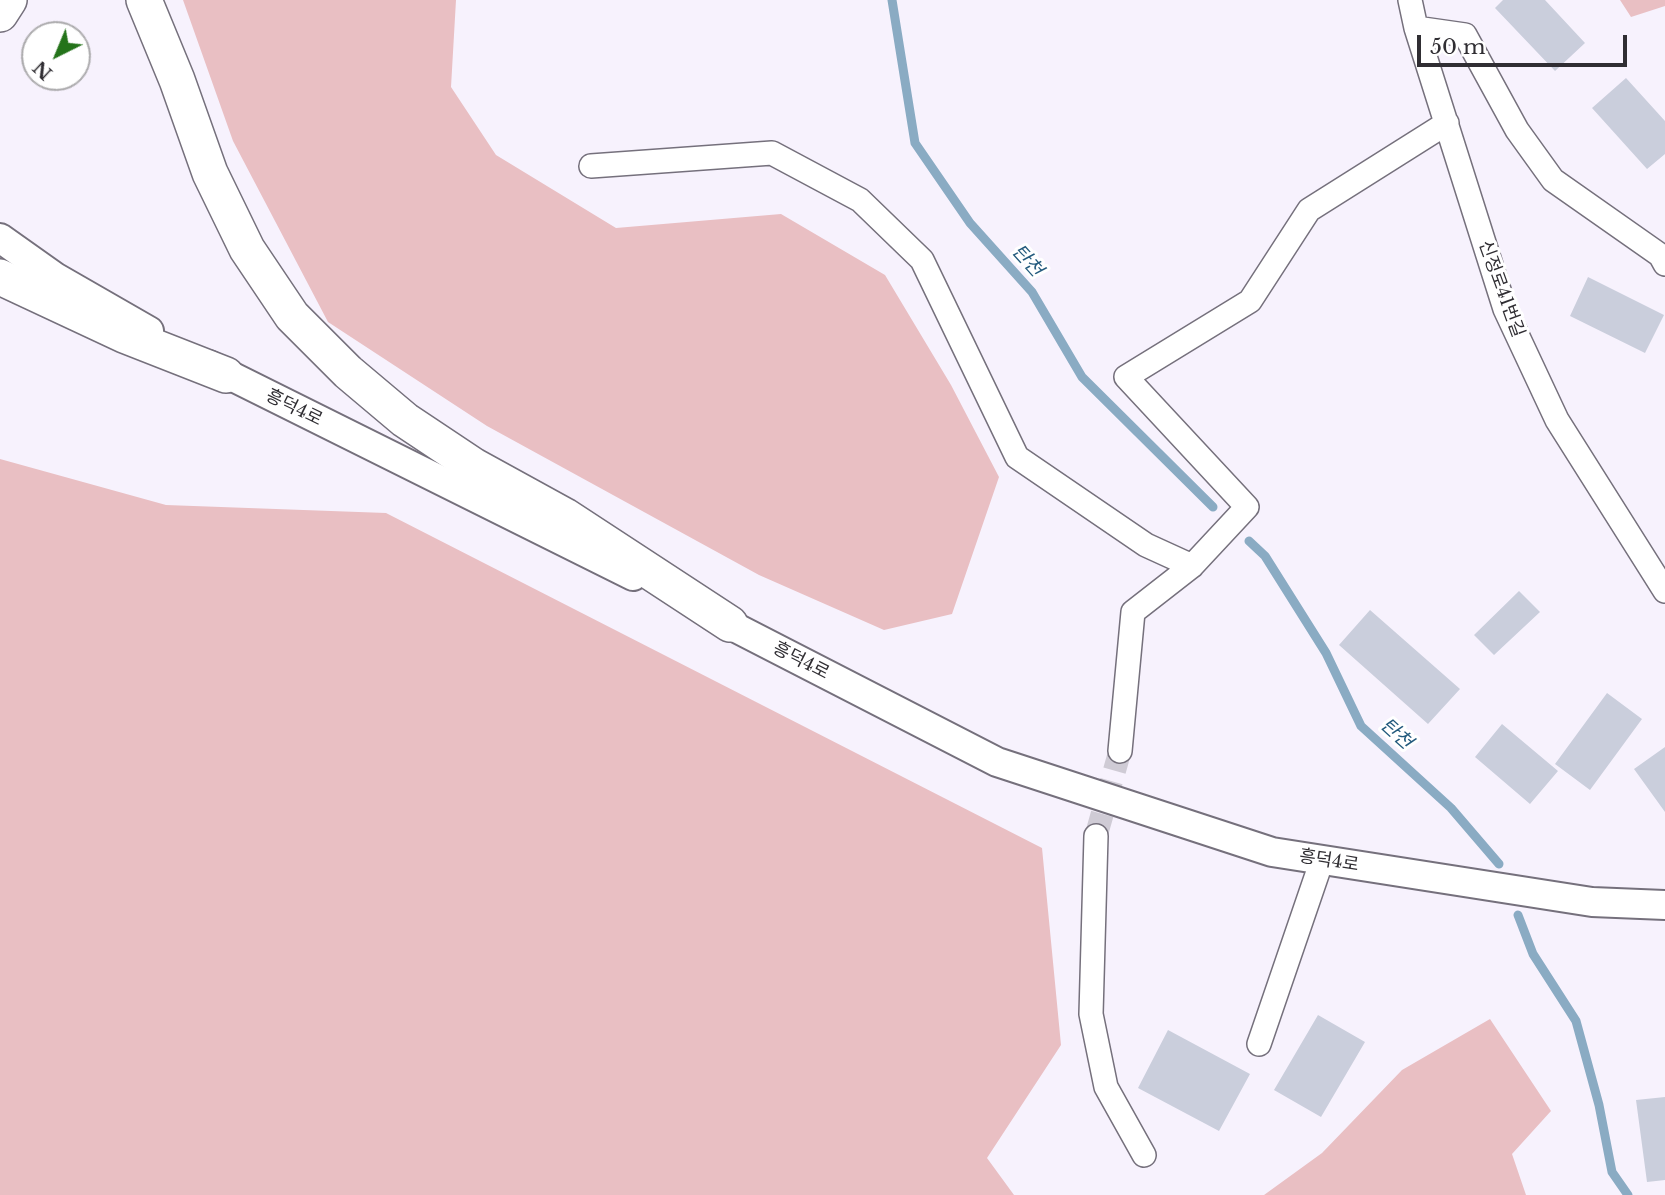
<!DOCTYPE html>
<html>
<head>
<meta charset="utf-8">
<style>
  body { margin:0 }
  #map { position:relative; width:1665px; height:1195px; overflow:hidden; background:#f7f2fd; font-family:"Libre Baskerville",serif }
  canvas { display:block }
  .north { position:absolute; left:21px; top:21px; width:70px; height:70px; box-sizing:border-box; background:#fff; border:2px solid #acabad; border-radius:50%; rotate:223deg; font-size:19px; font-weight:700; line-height:28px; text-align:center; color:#302e33 }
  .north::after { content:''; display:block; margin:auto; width:24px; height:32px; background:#24731a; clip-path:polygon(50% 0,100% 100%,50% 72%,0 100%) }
  .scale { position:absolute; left:1417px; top:35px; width:210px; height:32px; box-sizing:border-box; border:4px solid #302e33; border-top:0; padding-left:9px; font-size:21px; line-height:24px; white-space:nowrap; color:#302e33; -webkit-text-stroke:5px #fff; paint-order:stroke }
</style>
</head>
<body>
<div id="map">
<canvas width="1665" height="1195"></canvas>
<div class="north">N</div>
<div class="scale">50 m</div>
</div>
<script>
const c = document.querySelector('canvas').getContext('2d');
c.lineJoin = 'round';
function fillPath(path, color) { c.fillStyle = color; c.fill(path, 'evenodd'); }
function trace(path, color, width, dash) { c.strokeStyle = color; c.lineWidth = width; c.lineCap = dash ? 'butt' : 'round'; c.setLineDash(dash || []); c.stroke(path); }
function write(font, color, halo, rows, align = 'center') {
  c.font = font + ' "Libre Baskerville","Noto Sans KR",serif'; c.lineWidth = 6; c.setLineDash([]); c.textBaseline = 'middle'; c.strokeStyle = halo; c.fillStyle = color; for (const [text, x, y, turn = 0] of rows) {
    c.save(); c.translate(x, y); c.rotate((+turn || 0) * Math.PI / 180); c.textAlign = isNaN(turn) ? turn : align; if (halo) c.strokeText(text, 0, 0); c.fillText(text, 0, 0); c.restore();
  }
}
fillPath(new Path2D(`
  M183,0h273l-5,87 45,68 120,73 165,-14 104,61 66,110 48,92 -47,137 -68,16 -125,-55 -272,-149 -159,-104 -95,-181z
  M1620,0h45v6l-34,11z
  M0,459l166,46 220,8 656,335 19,197 -74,113 27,37h-1014z
  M1490,1019l61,92 -39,43 14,41h-262l58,-42 80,-83z`), '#e9bfc3');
trace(new Path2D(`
  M892,0l23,143 55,80 62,69 50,85 131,130
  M1249,541l16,15 61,97 35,73 90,82 48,56
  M1518,915l15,39 43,67 23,84 13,67 16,23`), '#8aabc3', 9);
fillPath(new Path2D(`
  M1503,0h42l40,43 -30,28 -60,-63z
  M1626,78l39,43v33l-18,15 -55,-61z
  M1588,277l76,38 -19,38 -75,-37z
  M1519,591l21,21 -46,43 -20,-20z
  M1370,610l90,79 -32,35 -89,-79z
  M1607,693l35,26 -52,71 -35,-26z
  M1502,724l56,47 -28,33 -55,-47z
  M1665,747v65l-31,-43z
  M1318,1015l47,27 -44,75 -47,-27z
  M1168,1030l82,44 -31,57 -81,-43z
  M1665,1097v83l-18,2 -11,-82z`), '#cacedc');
trace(new Path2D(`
  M1096,836l24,-85`), '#cfcbd5', 23, [23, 11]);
const minor = new Path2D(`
  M1410,0l6,28 89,281 52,111 108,171
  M1416,28l49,7 52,95 36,50 107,75 5,9
  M591,166l181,-13 88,47 62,60 95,197 129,88 46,21
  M1120,751l13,-139 59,-46 55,-59 -121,-130 124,-76 59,-91 138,-87
  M1096,836l-5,178 15,73 38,68
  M1259,1044l63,-184`);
const tertiary = new Path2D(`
  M0,238l55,39 94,54
  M209,365l424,211
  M713,616l284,146 275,90 320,50 73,3`);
const primary = new Path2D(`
  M144,0l33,80 33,93 37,76 45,67 56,56 57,48 69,46 91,50 165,108
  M0,14l9,-14
  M0,277l124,58 102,40`);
trace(minor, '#75707c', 26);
trace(tertiary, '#75707c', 32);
trace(primary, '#75707c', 38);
trace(minor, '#fff', 23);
trace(tertiary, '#fff', 28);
trace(primary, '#fff', 35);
write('18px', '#302e33', '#fff', [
  ["신정로41번길",1501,289,70],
  ["흥덕4로",294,408,26],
  ["흥덕4로",801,661,27],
  ["흥덕4로",1329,861,9]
]);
write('italic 19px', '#235a7d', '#fff', [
  ["탄천",1027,261,48],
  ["탄천",1396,734,42]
]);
</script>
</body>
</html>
